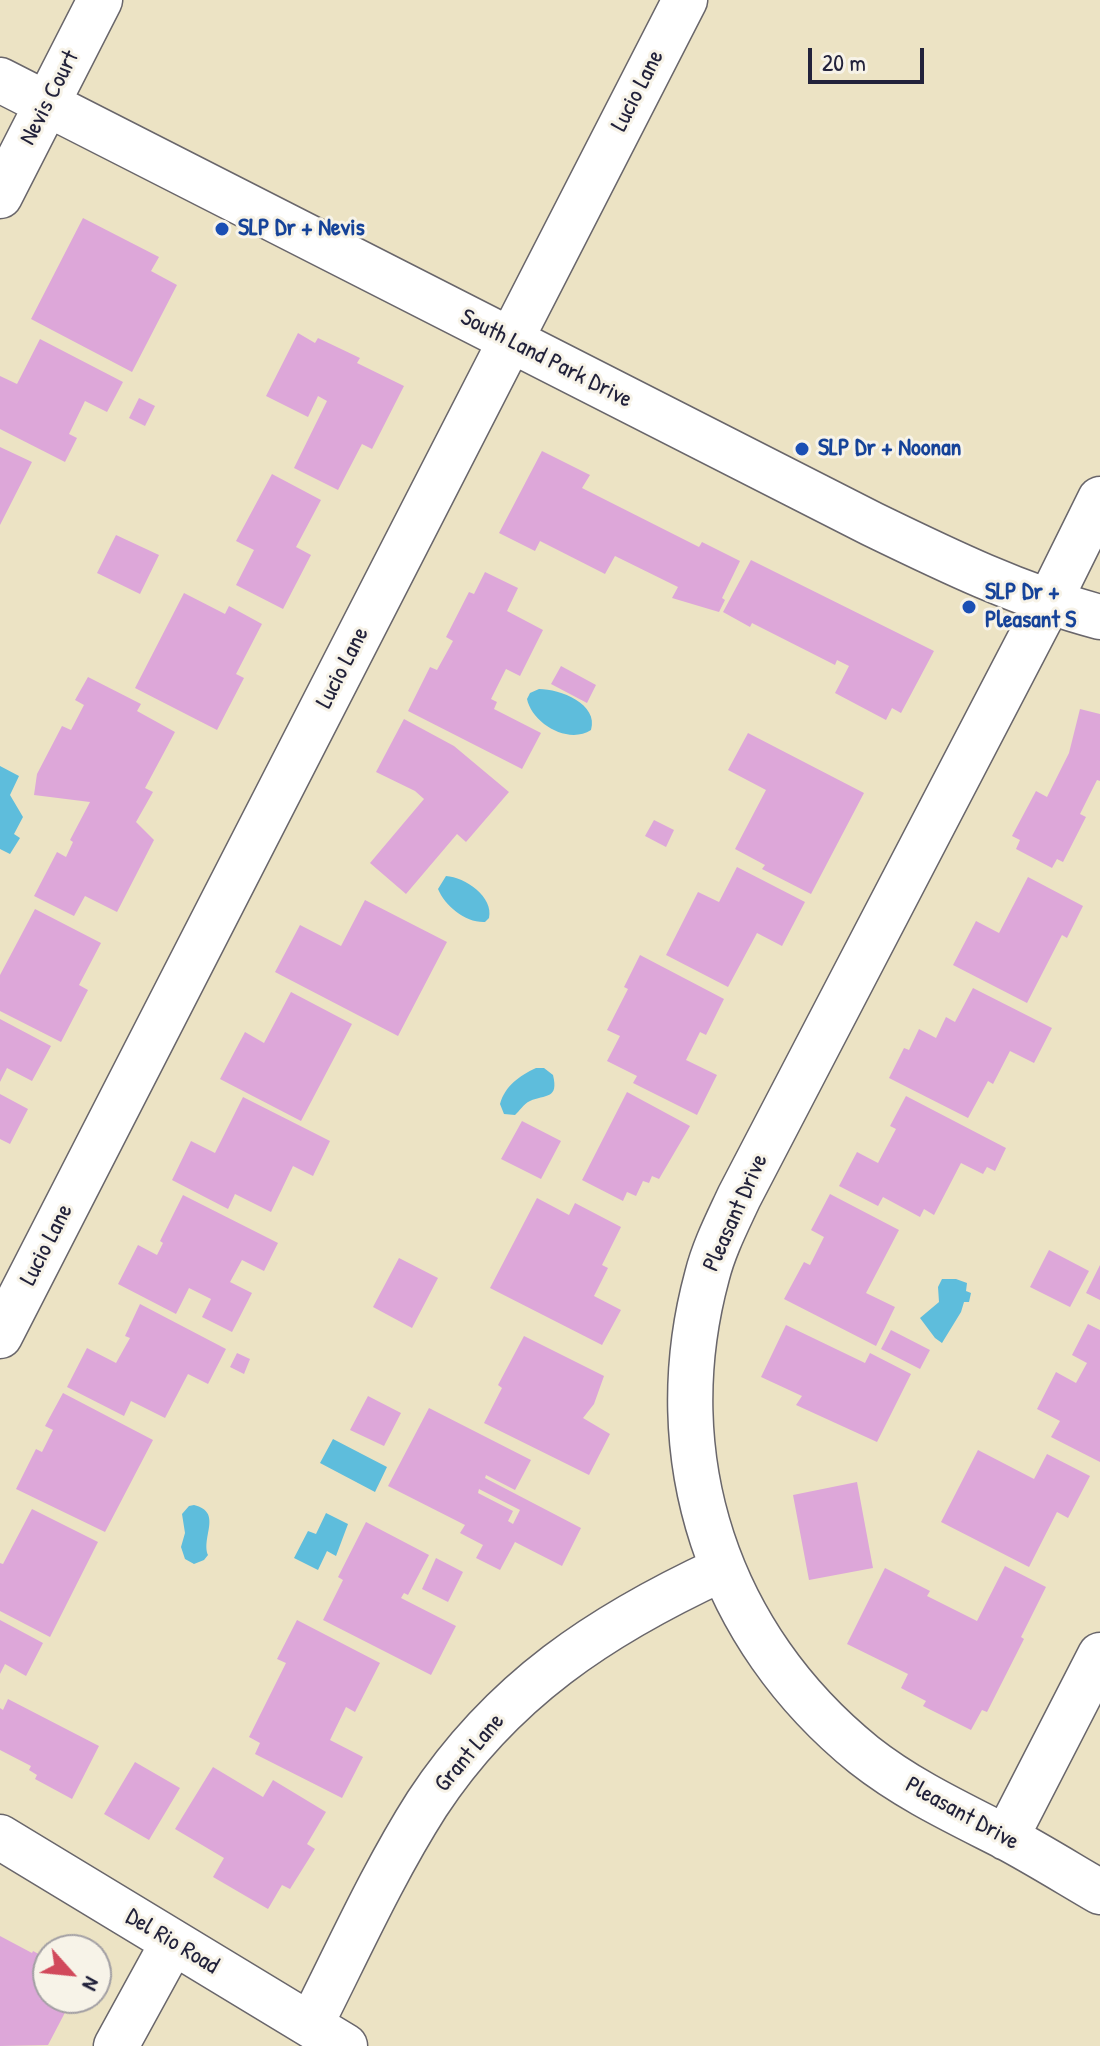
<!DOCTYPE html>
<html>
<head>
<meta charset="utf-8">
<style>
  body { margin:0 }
  #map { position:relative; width:1100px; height:2046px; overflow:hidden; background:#ece3c4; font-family:"Patrick Hand",sans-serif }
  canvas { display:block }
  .north { position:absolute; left:32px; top:1934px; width:80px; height:80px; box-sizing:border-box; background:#f7f3e8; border:2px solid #a29fa3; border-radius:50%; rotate:117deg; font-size:22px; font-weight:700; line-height:32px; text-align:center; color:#22223b }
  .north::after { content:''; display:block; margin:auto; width:28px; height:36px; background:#d1495b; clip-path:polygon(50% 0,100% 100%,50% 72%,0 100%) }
  .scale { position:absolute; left:808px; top:48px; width:116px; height:36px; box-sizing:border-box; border:4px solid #22223b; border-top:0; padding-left:10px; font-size:24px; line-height:28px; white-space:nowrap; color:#22223b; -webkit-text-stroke:6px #f7f3e8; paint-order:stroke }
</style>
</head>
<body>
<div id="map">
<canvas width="1100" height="2046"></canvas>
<div class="north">N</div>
<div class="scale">20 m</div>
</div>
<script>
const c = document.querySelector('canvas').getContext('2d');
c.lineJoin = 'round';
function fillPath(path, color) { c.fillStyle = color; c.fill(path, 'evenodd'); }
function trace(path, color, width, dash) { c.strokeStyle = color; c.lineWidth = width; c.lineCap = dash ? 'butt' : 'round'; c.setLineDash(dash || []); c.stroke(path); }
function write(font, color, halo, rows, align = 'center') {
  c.font = font + ' "Patrick Hand",sans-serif'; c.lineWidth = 6; c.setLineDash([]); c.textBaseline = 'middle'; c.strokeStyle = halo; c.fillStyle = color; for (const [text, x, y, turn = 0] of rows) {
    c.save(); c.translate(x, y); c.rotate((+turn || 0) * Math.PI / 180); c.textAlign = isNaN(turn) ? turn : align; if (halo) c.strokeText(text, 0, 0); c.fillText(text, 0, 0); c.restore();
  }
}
fillPath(new Path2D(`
  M539,689c21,0 60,15 52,41 -23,15 -59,-7 -64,-31l3,-6z
  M0,766l19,10 -9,19 13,22 -9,17 6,4 -10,16 -10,-5z
  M446,876c19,1 48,21 43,42l-4,4c-19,1 -40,-16 -47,-33z
  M536,1068h8l9,7c6,25 -8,19 -23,26 -7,3 -10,10 -15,14l-11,-1 -4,-10c5,-18 19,-28 36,-36z
  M942,1279h14l11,4 -1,8 5,2 -2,9h-5l-3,10 -19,31 -7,-5 -15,-20 19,-16 -1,-15z
  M333,1439l54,28 -12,25 -55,-29z
  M194,1505c29,7 7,32 14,50l-4,5 -10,4 -9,-5 -4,-12 4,-14 -3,-19 7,-8z
  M326,1513l22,11 -12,32 -9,-5 -9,19 -24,-12 14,-27 8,3z`), '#5ebddc');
fillPath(new Path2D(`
  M83,218l76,39 -8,14 26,14 -45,87 -101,-53z
  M298,333l17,10 3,-5 42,20 -3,5 47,23 -32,63 -10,-5 -24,46 -44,-22 33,-67 -9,-5 -10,21 -42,-21z
  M40,339l83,43 -16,30 -22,-11 -16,33 8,4 -12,24 -65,-33v-53l17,8z
  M139,398l16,8 -10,20 -16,-8z
  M0,447l32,15 -32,63z
  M542,451l48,24 -8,13 117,59 3,-5 38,19 -18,37 3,2 -6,12 -47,-14 6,-11 -63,-31 -10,18 -65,-33 -5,10 -36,-18z
  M272,474l49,26 -25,47 15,8 -28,54 -47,-24 18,-35 -18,-9z
  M116,535l43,20 -19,39 -43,-21z
  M751,560l183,91 -33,62 -9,-5 -6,12 -51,-27 14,-27 -12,-6 -2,5 -83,-42 -2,4 -27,-15z
  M485,572l33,16 -11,23 36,19 -23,46 -14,-7 -15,30 6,3 -3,7 47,24 -19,36 -114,-58 22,-44 7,3 16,-29 -7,-4 23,-45 5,2z
  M184,593l41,21 4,-8 33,18 -26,50 8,4 -27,52 -82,-42z
  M561,666l35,19 -9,18 -36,-19z
  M88,677l53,27 -4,7 38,21 -30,56 8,4 -17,30 18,18 -37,72 -32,-16 -11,20 -40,-20 23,-44 9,5 7,-15 -3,-2 20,-38 -56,-7 3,-21 25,-48 9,4 13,-25 -9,-5z
  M1080,709l20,5v67l-3,-1 -17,34 6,3 -23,45 -6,-3 -5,9 -36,-19 4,-9 -8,-4 24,-45 11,6 22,-44z
  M404,719l50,27 55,46 -43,50 -9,-8 -51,60 -36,-31 54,-64 -9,-8 -39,-19z
  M748,733l116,60 -53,101 -49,-25 3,-4 -30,-16 31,-59 -38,-20z
  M654,820l20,10 -8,17 -21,-11z
  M737,867l68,35 -23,44 -25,-13 -29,54 -62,-32 32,-63 21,10z
  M1028,877l55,29 -16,32 -5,-3 -35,68 -74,-38 23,-44 23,12z
  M365,900l82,42 -49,94 -123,-64 25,-47 41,21z
  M35,909l66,34 -22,42 9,5 -27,52 -61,-31v-36z
  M640,955l84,44 -18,36 -6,-3 -14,28 31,15 -20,40 -64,-32 4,-7 -30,-15 13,-25 -13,-6 21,-41 -4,-2z
  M973,988l79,40 -18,35 -24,-12 -17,33 -5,-3 -20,37 -79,-40 15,-30 5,2 10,-21 17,9 10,-21 9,5z
  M291,992l61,32 -51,97 -81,-42 25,-47 19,11z
  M0,1019l51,27 -19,35 -25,-13 -7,14z
  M627,1092l63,34 -31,53 -7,-3 -3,7 -6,-2 -7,15 -9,-4 -4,9 -41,-21z
  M0,1094l28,15 -18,35 -10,-5z
  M906,1096l100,52 -11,23 -8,-4 -4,7 -22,-11 -27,52 -10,-6 -4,8 -37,-20 -5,9 -39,-20 18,-34 21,11 18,-34 -6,-3z
  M243,1097l87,44 -17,35 -20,-10 -22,46 -36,-18 -7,15 -56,-29 19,-39 24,12z
  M522,1121l39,20 -20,38 -40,-20z
  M830,1194l69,36 -33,63 29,14 -19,39 -92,-47 20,-37 6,3 14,-28 -13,-7z
  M183,1195l95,48 -14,28 -22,-11 -12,22 22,11 -20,39 -30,-15 9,-18 -22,-11 -13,26 -58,-30 20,-39 19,10 6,-12 -3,-2z
  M537,1198l32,17 6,-12 46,24 -19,38 6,3 -14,28 27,14 -19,35 -112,-57z
  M1049,1250l40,21 -19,36 -40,-20z
  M399,1258l39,20 -26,50 -39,-21z
  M1100,1265v35l-14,-7z
  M140,1304l86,45 -18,35 -20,-10 -23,44 -34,-17 -7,15 -57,-29 20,-39 29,15 14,-25 -5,-2z
  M1088,1324l12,6v132l-49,-25 9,-16 -23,-12 19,-37 20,11 11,-20 -15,-8z
  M786,1325l79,38 5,-10 41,21 -34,68 -81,-37 6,-9 -41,-19z
  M891,1330l39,20 -10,19 -39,-20z
  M524,1336l80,40 -10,28 -11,14 27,16 -21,41 -105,-52 18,-35 -4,-3z
  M237,1353l13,6 -6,15 -14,-7z
  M63,1393l90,47 -48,92 -89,-43 20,-40 6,3 11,-22 -8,-4z
  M368,1396l33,17 -17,33 -34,-16z
  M429,1408l102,52 -16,30 -29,-15 -1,3 96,50 -19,38 -47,-24 -15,28 -24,-12 7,-13 -23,-12 5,-8 -77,-39zM479,1489l41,21 -7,14 -5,-3 5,-10 -35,-18z
  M978,1450l56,29 13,-25 43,22 -22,42 -11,-6 -28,55 -88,-45z
  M857,1482l16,86 -64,12 -16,-85z
  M32,1509l66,33 -48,95 -50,-26v-48l3,1z
  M366,1522l63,33 -21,40 -4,-2 -3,5 55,28 -25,49 -108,-55 20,-40 -5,-3z
  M436,1558l27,14 -15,30 -26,-13z
  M1005,1566l41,21 -25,50 3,2 -37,73 -5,-2 -11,20 -48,-24 3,-5 -25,-13 7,-14 -61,-30 38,-76 45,23 -3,5 50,25z
  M0,1620l43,23 -17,33 -21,-12 -5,10z
  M297,1620l83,43 -25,49 -9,-5 -16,33 33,17 -21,41 -87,-44 5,-11 -11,-6 37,-74 -9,-4z
  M8,1699l91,47 -27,53 -37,-20 2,-4 -8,-5 2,-4 -31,-16v-42l3,2z
  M135,1762l45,26 -31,52 -45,-26z
  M213,1767l50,30 10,-17 53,32 -19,32 8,5 -25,40 -8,-4 -14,24 -55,-32 11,-19 -49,-29z
  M0,1936l32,17 1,-2 15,8v39h21l-2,3 3,2 -22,42 -48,1z`), '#dda7d9');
const minor = new Path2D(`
  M0,80l872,444c74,36 148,72 228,93
  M0,196l100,-196
  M1100,499l-51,103 -310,595c-12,26 -25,51 -32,79 -49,181 11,361 157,479 43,34 92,57 141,82 32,17 64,37 95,55
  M0,1336l685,-1336
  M0,1837l345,209
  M1006,1838l94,-183
  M311,2024c37,-73 72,-151 116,-220 75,-114 174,-179 295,-235
  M116,2046l57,-104`);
trace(minor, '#69666b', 47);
trace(minor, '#fff', 44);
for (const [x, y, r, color] of [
  [222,229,8,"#1a4fb4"],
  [802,449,8,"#1a4fb4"],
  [969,607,8,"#1a4fb4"]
]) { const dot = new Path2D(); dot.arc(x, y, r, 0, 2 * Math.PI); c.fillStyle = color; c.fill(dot); trace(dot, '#f7f3e8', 3); }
write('24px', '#22223b', '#f7f3e8', [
  ["Lucio Lane",638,91,-63],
  ["Nevis Court",50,98,-63],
  ["South Land Park Drive",546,359,27],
  ["Lucio Lane",343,668,-63],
  ["Pleasant Drive",736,1213,-66],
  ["Lucio Lane",47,1245,-63],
  ["Grant Lane",470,1753,-50],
  ["Pleasant Drive",962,1814,29],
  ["Del Rio Road",172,1942,31]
]);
write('bold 24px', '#164399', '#f7f3e8', [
  ["SLP Dr + Nevis",238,229],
  ["SLP Dr + Noonan",818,449],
  ["SLP Dr +",985,593],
  ["Pleasant S",985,621]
], 'left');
</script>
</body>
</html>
